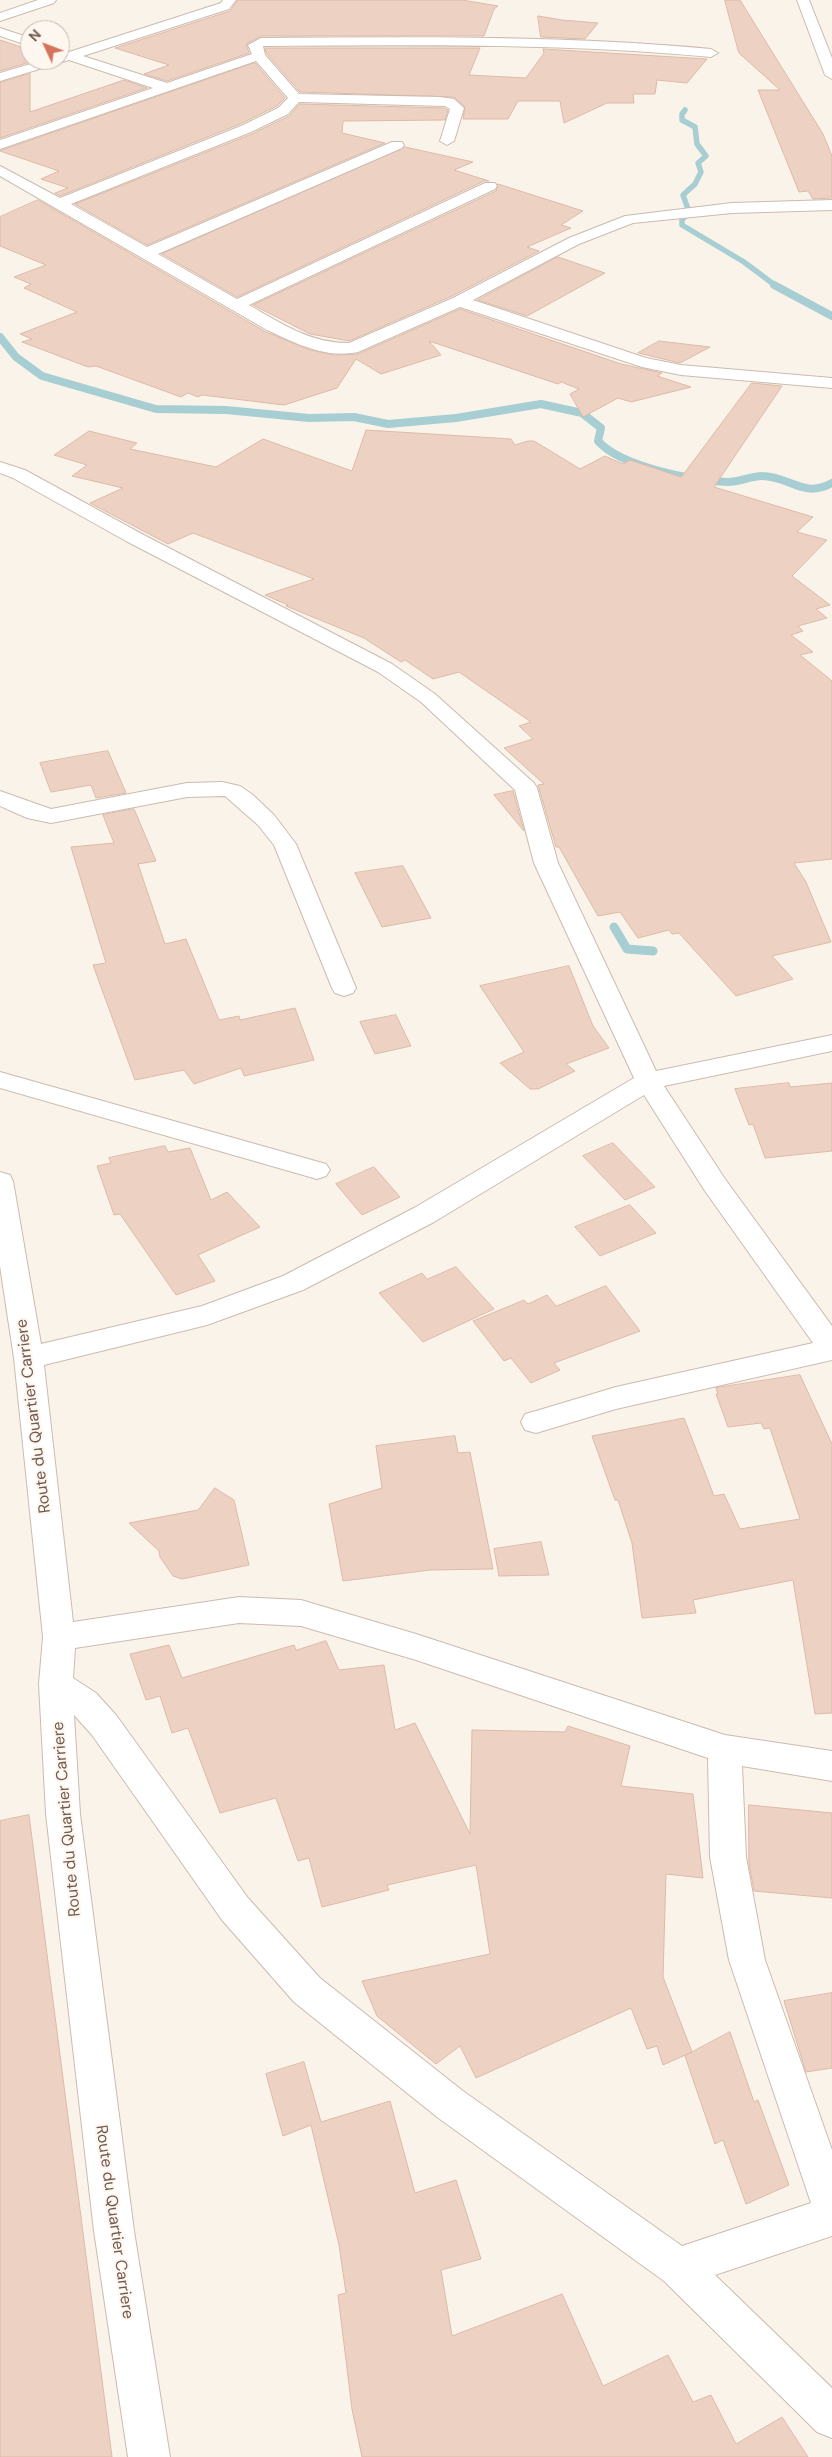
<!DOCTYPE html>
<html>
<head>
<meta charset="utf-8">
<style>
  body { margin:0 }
  #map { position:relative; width:832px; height:2457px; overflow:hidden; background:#faf3e9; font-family:"DM Sans",sans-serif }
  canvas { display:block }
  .north { position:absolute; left:20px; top:20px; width:50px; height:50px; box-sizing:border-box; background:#fdf7ef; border:1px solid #c5b8af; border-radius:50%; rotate:313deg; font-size:14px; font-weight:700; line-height:20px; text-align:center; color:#725a4f }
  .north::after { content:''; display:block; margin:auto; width:18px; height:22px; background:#d7725c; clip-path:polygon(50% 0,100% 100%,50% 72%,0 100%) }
</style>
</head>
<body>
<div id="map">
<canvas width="832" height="2457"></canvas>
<div class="north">N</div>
</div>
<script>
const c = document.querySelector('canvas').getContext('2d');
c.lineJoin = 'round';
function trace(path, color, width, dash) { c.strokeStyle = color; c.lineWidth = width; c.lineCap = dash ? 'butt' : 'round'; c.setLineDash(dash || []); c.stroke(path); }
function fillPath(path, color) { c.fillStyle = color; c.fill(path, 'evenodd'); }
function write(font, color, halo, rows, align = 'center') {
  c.font = font + ' "DM Sans",sans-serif'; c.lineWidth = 4; c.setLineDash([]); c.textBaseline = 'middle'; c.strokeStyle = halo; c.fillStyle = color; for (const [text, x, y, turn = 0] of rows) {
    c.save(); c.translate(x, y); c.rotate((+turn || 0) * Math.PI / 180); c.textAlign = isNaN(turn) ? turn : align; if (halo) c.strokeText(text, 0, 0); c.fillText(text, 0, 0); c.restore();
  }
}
trace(new Path2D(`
  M685,110l-3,4v6l13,7 2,17 9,12 -8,7 3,9 -6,12 -12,11 6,17 -7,8v5l62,37 32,24`), '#a7ced3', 5.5);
trace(new Path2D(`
  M774,285l58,31
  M0,337l16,20 26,19 114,33 70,1 83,8 45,-1 34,7 68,-6 85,-14 41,9 19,15 -3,13c23,26 96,40 130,41 12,0 23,-6 34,-6 28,0 41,23 70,7`), '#a7ced3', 8);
trace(new Path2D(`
  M614,927l13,22 26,2`), '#a7ced3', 9);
const building = new Path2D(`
  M238,0h224l36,6 -4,3 -10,27h-223l-15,8 3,9 -82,28 -23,-7 25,-9 -54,-17 115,-37z
  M725,0h15l83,134 9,22v42l-19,1 -5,-8 -9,1 -41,-102h22l-41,-37z
  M538,16l24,4 36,3 -13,16 -44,-2z
  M0,40l30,10v12l-30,9z
  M265,48h215l-11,27 57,3 18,-25 -1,-4 164,10 -20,24 -30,-3 -2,14h-22l1,9h-27l-43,20 -4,-22h-42l-10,18h-45l2,-12 -11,-10 -154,-5 -33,-38z
  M255,63l30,35 -8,8 -37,18 -180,72 -5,-3 13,-5 -27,-9 18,-8 -59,-20z
  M30,74v38l94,-32 23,8 -147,50v-55z
  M300,104l144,4 4,2 -3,10 -102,1 -1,12 43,10 -238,102 -72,-41 177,-70 37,-18z
  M405,147l68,15 -19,8 35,11h-5l-247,116 -75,-43z
  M498,184l85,27 -22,14 10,3 -44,19 12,4 -87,45 -103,45 -39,-7 -57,-29 243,-114z
  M38,200l228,132 44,18 24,5 24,-1 102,-45 161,55 41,9 -5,3 34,11 -60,15 -13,-4 -35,19 -13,-23 9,-5 -18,-7 -3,2 -129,-43 12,14 -60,19 -25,-15 -19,29 -53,17 -82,-10 -4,2 -10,-4 -7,4 -85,-31 -8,1 -66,-25 10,-3 -12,-5 57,-22 -53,-24 7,-4 -17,-7 32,-12 -46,-19v-29z
  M558,257l47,16 -78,43 -49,-16z
  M659,341l51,6 -30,16 -42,-10z
  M752,383l30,3 -68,101 99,30 -16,15 30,8 -35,36 38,29 -14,4 11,9 -29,8 5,5 -12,4 22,17 -13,3 32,26v178l-38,4 12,19 25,60 -59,14 21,23 -57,17 -57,-63 -7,1 -3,-4 -31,8 -18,-26 -22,4 -39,-69h-3l-18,-62 6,-1 -40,-36 29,-9 -14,-13 12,-4 -72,-50 -26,7 -28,-19 -4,2 -37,-24 -78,-32 2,-1 -23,-10 49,-16 -121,-46 -25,11 -78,-41 33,-15 -51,-12 15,-11 -33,-10 35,-24 48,12 -7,6 86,18 47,-28 89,32 14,-41 145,9 4,6 13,-4h6l46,28 25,-13 18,8 7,-4 51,17z
  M108,751l18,42 -30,5 -5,-13 -40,7 -11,-29z
  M513,791l11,40 -30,-36z
  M134,809l22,52 -18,3 27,80 21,-5 33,81 20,-4 1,4 55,-12 19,52 -70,16 -3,-8 -47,16 -10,-14 -49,10 -42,-115 13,-2 -35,-116 43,-4 -11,-28z
  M403,866l28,52 -49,9 -27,-54z
  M569,966l24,60 16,22 -43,16 9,7 -37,18h-8l-30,-26 24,-11 -44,-66z
  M396,1015l15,31 -36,8 -15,-32z
  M789,1083l1,4 42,-4v68l-67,7 -12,-34 -4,1 -14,-36z
  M613,1143l42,44 -30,13 -42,-44z
  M165,1146l3,6 22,-4 21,52 16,-8 33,35 -62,28 17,26 -39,14 -56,-81 -6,1 -17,-49 14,-3 -2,-5z
  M374,1167l26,30 -38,18 -26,-31z
  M630,1205l26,28 -56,23 -25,-29z
  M456,1267l38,42 -71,33 -44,-49 43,-20 5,6z
  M606,1286l34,45 -86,32 6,7 -29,13 -20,-25 -7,3 -31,-40 51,-21 4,4 19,-9 9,11z
  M800,1375l32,69v269l-17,1 -22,-134 -100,20 3,13 -54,5 -10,-75 -14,-43h-3l-23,-64 92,-18 30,78 10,-2 16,35 60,-10 -30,-91 -6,1 -3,-6 -33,4 -12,-33h2l-2,-6z
  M455,1436l3,17 12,-1 23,117 -63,1 -87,11 -14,-77 53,-16 -6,-42z
  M215,1488l19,12 15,65 -67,14 -9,-3 -13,-19 -1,-6 -30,-28 69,-13z
  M541,1542l8,33 -50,1 -5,-27z
  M326,1641l13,29 45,-5 11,65 20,-7 55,111 2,-104 93,2 3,-6 62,20 -9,40 72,8 10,84 -37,-4 -3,103 29,75 -29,13 -6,-19 -10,3 -16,-41 -155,70 -16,-32 -24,18 -59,-48 -15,-35 128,-27 -14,-89 -89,20 2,5 -67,17 -13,-49 -11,3 -22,-63 -56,15 -32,-85 -16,5 -12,-37 -14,4 -16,-46 39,-9 13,33 112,-33 2,5z
  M749,1805l83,8v85l-78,-7 -5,-28z
  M29,1815l83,642h-112v-636z
  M832,1993v75l-26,4 -22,-71z
  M730,2032l24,70 4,-2 31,85 -43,19 -23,-64 -8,4 -30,-88z
  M304,2062l17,60 69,-21 25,92 41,-13 25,79 -40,11 11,66 110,-42 41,92 65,-31 25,47 18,-7 25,49 46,-27 26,40h-446l-10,-48 -14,-114 8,-2 -7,-48 -28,-120 -28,11 -17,-62z`);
fillPath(building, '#edd2c4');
trace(building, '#deb9a6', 1);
const minor = new Path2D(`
  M38,0h18l-2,3 -54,18v-8z
  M223,0h13l-7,9 -146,47 84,27 85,-29 -4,-9 13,-7c150,-1 300,-3 450,11l7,4 -7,4c-149,-14 -298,-12 -448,-11l2,9 34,39 141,3 14,2 10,9 -10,33 -7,4 -7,-4 10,-32 -5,-3 -146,-4 -11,12 -37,18 -180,72 76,43 245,-105h10l2,3 -2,3 -244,106 79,45 248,-116h10l2,3 -2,3 -246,116c31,18 63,39 100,38l104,-45 116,-60 56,-22 107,-13 100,-3v10l-100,3 -99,10 -54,21 -106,56 173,58 35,7 151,13v10l-151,-13 -39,-8 -182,-60 -102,45c-32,7 -63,-9 -91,-22l-267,-154v-10l60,32 181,-72 37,-18 10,-10 -32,-37 -256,88v-9l153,-52 -84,-28 -69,21v-8l44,-13h16l1,-8h8l152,-49z
  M797,0h12l23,58v21l-7,-4z
  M0,28l30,10v8l-30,-10z
  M0,462l25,8 115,63 252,131 43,30 99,89 3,5 21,75 98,208 176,-36v16l-168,35 61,93 107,147v34l-216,49 -80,24 -11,-3 -4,-8 4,-8 11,-3 80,-24 197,-44 -108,-152 -61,-96 -210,127 -131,68 -96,35 -163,40 29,257 166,-25 62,3 115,34 309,101 107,16v30l-90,-15 4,91 19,103 67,190v86l-117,39 117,113v50l-15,-6 -153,-151 -227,-164 -143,-115 -72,-82 -130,-185 -18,-20 6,99 54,417 36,226h-42l-34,-226 -48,-417 -7,-130 4,-47 -29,-279 -14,-92v-94l10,3 3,6 28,163 161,-38 81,-30 131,-68 220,-130 -100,-215 -19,-73 -94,-88 -43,-30 -252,-131 -113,-63 -13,-5zM239,1623l62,3 115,34 292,98 2,99 19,103 82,243 -129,43 -219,-155 -143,-113 -72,-80 -132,-183 -20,-22 -23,-15 2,-30z
  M222,782l18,4 13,9 21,20 22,29 60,144 -3,5 -9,3 -9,-3 -3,-5 -58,-143 -16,-20 -33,-29 -38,1 -136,26 -24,-5 -27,-12v-15l51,18 136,-26z
  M0,1072l326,92 4,6 -4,6 -9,3 -317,-91z`);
trace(minor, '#cbbbb0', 2);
fillPath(minor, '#fff');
write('16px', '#725a4f', '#fdf7ef', [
  ["Route du Quartier Carriere",34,1416,-97],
  ["Route du Quartier Carriere",67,1819,-95],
  ["Route du Quartier Carriere",114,2222,82]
]);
</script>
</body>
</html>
